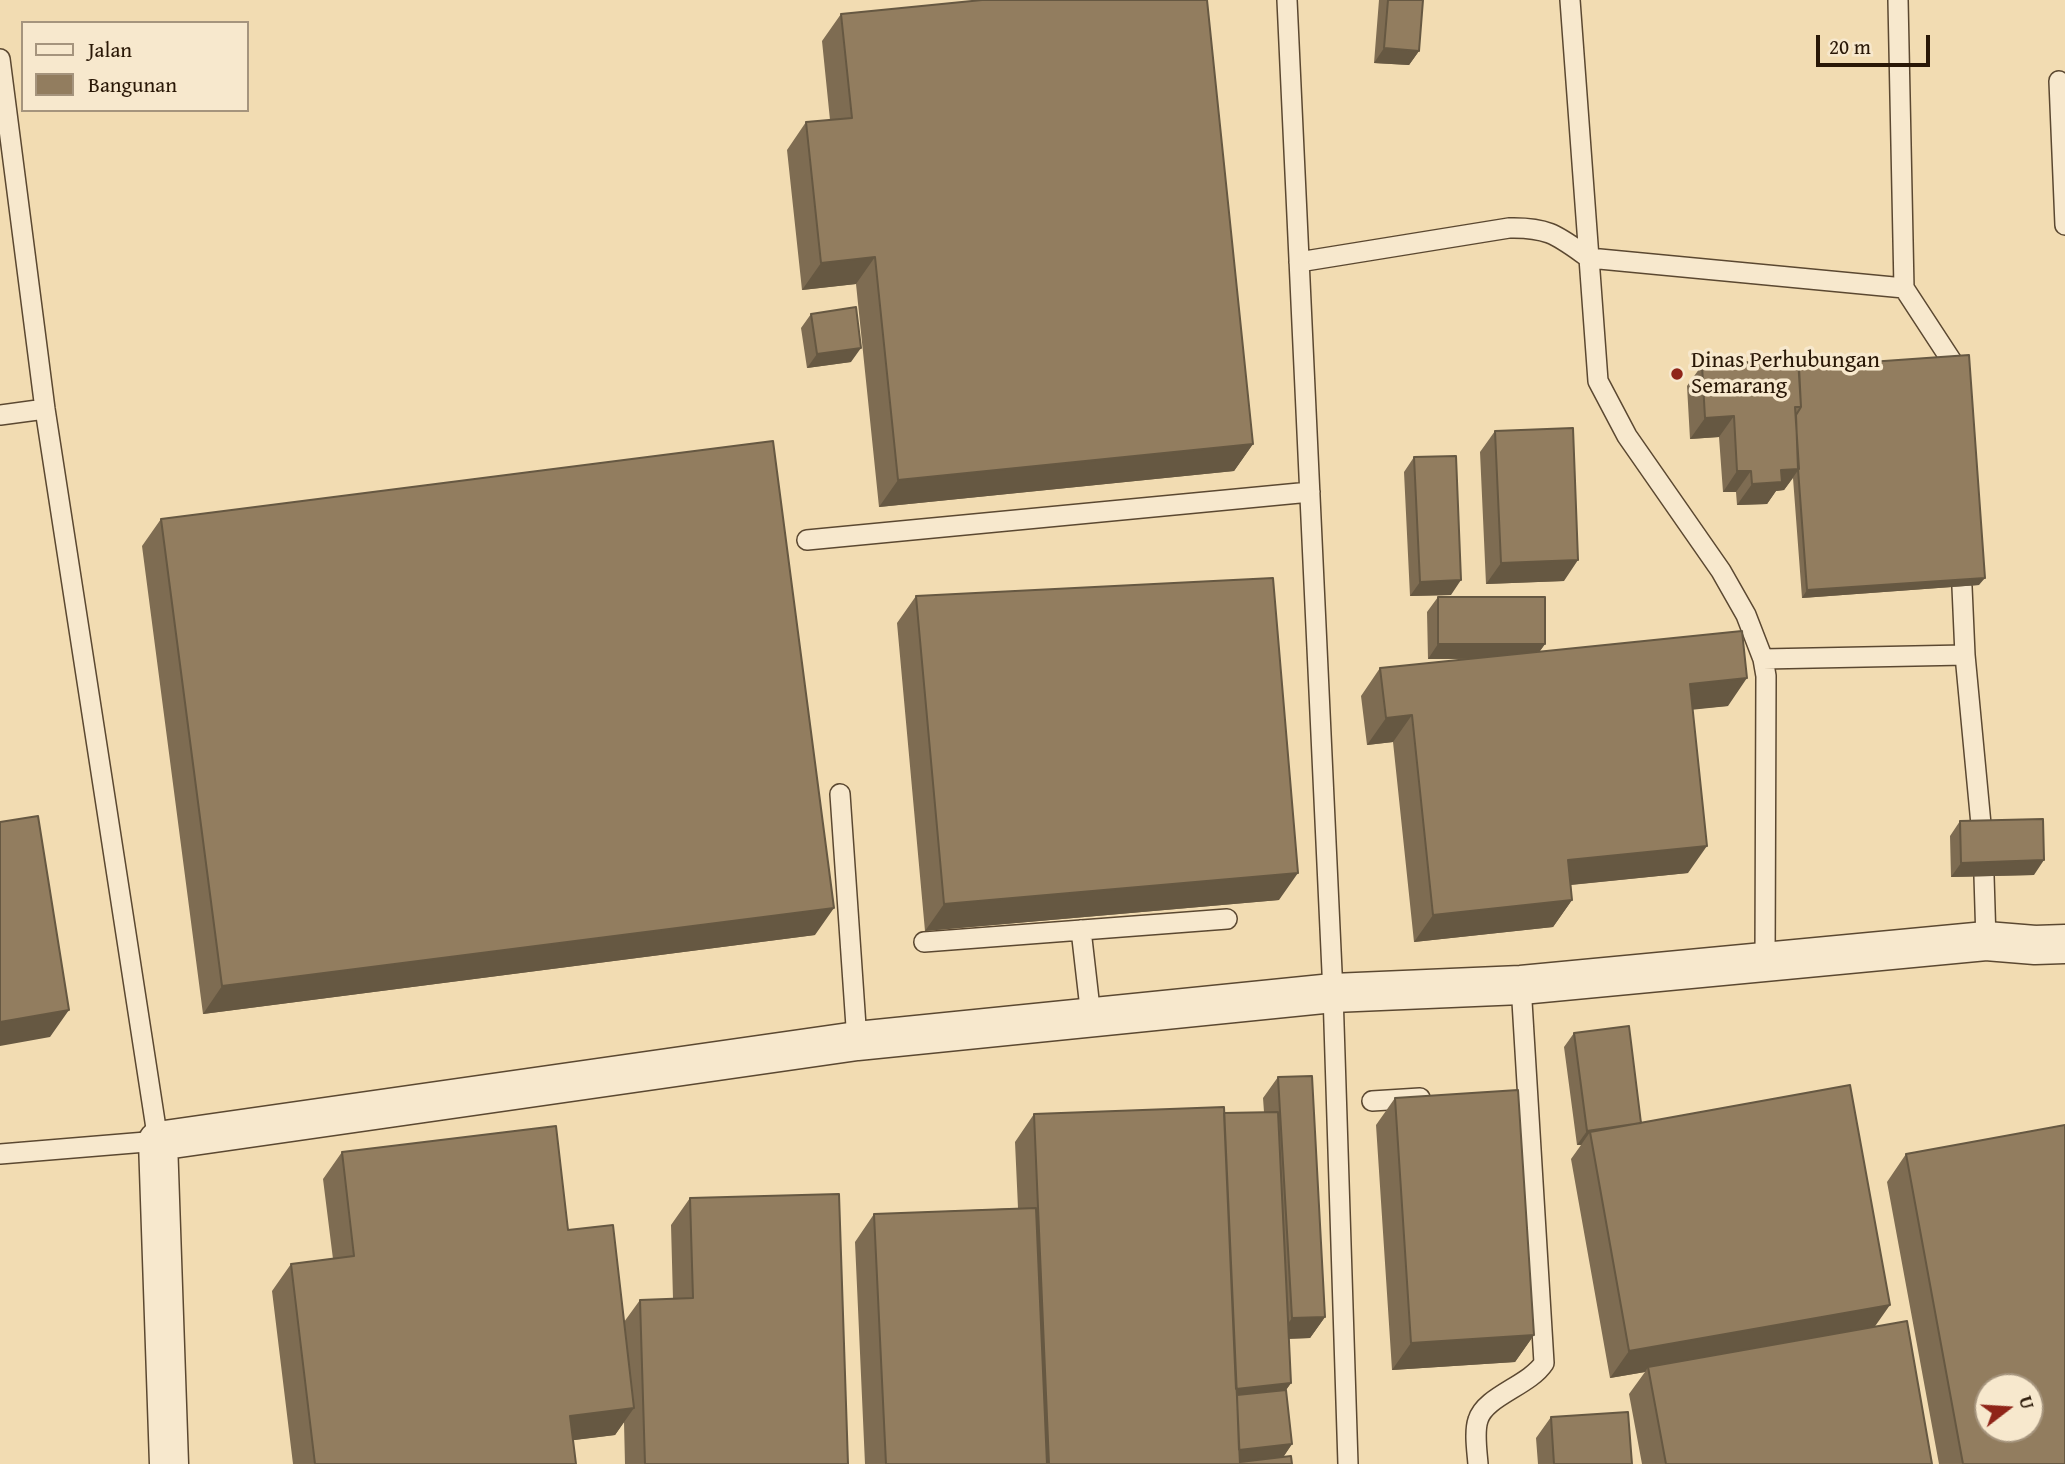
<!DOCTYPE html>
<html>
<head>
<meta charset="utf-8">
<style>
  body { margin:0 }
  #map { position:relative; width:2065px; height:1464px; overflow:hidden; background:#f2dcb2; font-family:"Gentium Book Plus",serif }
  canvas { display:block }
  .legend { position:absolute; left:21px; top:21px; width:228px; height:91px; box-sizing:border-box; background:#f7e8cd; border:2px solid #a5947d; margin:0; padding:9px 12px; list-style:none; font-size:21px; color:#291706 }
  .legend li { display:flex; align-items:center; gap:14px; height:35px }
  .legend b { width:35px; border:2px solid #a5947d }
  .north { position:absolute; left:1974px; top:1373px; width:70px; height:70px; box-sizing:border-box; background:#f7e8cd; border:2px solid #a5947d; border-radius:50%; rotate:73deg; font-size:19px; font-weight:700; line-height:28px; text-align:center; color:#291706 }
  .north::after { content:''; display:block; margin:auto; width:24px; height:32px; background:#8f2418; clip-path:polygon(50% 0,100% 100%,50% 72%,0 100%) }
  .scale { position:absolute; left:1816px; top:35px; width:114px; height:32px; box-sizing:border-box; border:4px solid #291706; border-top:0; padding-left:9px; font-size:21px; line-height:24px; white-space:nowrap; color:#291706; -webkit-text-stroke:5px #f7e8cd; paint-order:stroke }
</style>
</head>
<body>
<div id="map">
<canvas width="2065" height="1464"></canvas>
<ul class="legend">
<li><b style="height:9px;background:#f7e8cd"></b>Jalan</li>
<li><b style="height:19px;background:#927d5f"></b>Bangunan</li>
</ul>
<div class="north">U</div>
<div class="scale">20 m</div>
</div>
<script>
const c = document.querySelector('canvas').getContext('2d');
c.lineJoin = 'round';
function trace(path, color, width, dash) { c.strokeStyle = color; c.lineWidth = width; c.lineCap = dash ? 'butt' : 'round'; c.setLineDash(dash || []); c.stroke(path); }
function fillPath(path, color) { c.fillStyle = color; c.fill(path, 'evenodd'); }
function write(font, color, halo, rows, align = 'center') {
  c.font = font + ' "Gentium Book Plus",serif'; c.lineWidth = 7; c.setLineDash([]); c.textBaseline = 'middle'; c.strokeStyle = halo; c.fillStyle = color; for (const [text, x, y, turn = 0] of rows) {
    c.save(); c.translate(x, y); c.rotate((+turn || 0) * Math.PI / 180); c.textAlign = isNaN(turn) ? turn : align; if (halo) c.strokeText(text, 0, 0); c.fillText(text, 0, 0); c.restore();
  }
}
const service = new Path2D(`
  M1287,0l46,993 15,471
  M1570,0l19,258 315,30
  M1898,0l6,288 49,75
  M0,59l45,350 113,732 -158,13
  M2059,81l6,144
  M1299,262l210,-34c40,-1 49,8 80,30l9,123 29,55 94,135 25,44 17,44 3,17 -1,287
  M0,415l45,-6
  M807,540l503,-48
  M1962,587l3,68 17,180
  M1763,659l202,-4
  M840,794l17,247
  M1984,876l2,65
  M1081,930l10,87
  M924,942l303,-23
  M1372,1101l48,-3
  M1478,1464c-1,-13 -4,-32 0,-44 7,-24 51,-34 66,-57l-23,-378`);
const minor = new Path2D(`
  M169,1464l-11,-323 699,-100 476,-48 188,-8 465,-44 49,4 30,-1`);
trace(service, '#5b4831', 22);
trace(minor, '#5b4831', 41);
trace(service, '#f7e8cd', 19);
trace(minor, '#f7e8cd', 38);
fillPath(new Path2D(`
  M1379,0h44l-4,51 -10,14 -35,-2z
  M841,14l412,430 -19,27 -355,36 -23,-223 -54,6 -15,-140 19,-28 24,-2 -8,-79z
  M811,314l40,48 -44,6 -6,-40z
  M1702,365l97,2 180,218 -177,13 -9,-120 -9,12 -8,1 -9,13 -30,1 -1,-13h-13l-4,-55 -29,2 -3,-53z
  M1495,431l69,150 -78,3 -6,-132z
  M1414,457l37,138 -41,1 -6,-124z
  M161,519l654,416 -612,79 -61,-468z
  M916,596l363,304 -354,31 -28,-308z
  M1438,597l107,47 -6,8 189,54 -35,3 -5,164 -117,12 1,15 -19,27 -139,15 -21,-200 -26,3 -6,-49 19,-28 96,-9h-48l-1,-47z
  M1960,821l74,54 -83,2 -1,-41z
  M1574,1033l67,90 233,204 58,137h-290l-13,-70 16,-22 -35,6 -39,-219 10,-14h-4l-13,-98z
  M1278,1077l47,240 -15,21 -21,1 2,44 -5,7 6,54 -9,13 9,7h-427l-10,-222 19,-28 144,-6 -3,-66 19,-28 230,-2 -1,-14z
  M1395,1098l139,237 -19,27 -123,8 -16,-245z
  M342,1152l226,78 56,92 16,-22 33,-1 -2,-74 19,-27 158,266h-223l-1,-42 -9,13 -42,5 3,24h-283l-21,-173 19,-27 42,-5 -10,-80z
  M1906,1154l159,310h-126l-52,-282z
  M1551,1417l81,47h-94l-2,-26z`), '#7e6c52');
fillPath(new Path2D(`
  M1384,48l35,3 -10,14 -35,-2z
  M875,257l-19,27 -54,6 19,-27z
  M861,348l-10,14 -44,6 10,-14z
  M1734,416l-15,21 -29,2 15,-21z
  M1253,444l-19,27 -355,36 19,-27z
  M1799,469l-15,21 -8,1 -9,13 -30,1 15,-21 29,-14z
  M1737,471h14l-15,21h-13z
  M1578,560l-14,21 -78,3 15,-21z
  M1985,578l-6,7 -177,13 5,-8z
  M1461,580l-10,15 -41,1 10,-14z
  M1438,644h107l-10,14 -107,1z
  M1747,678l-19,28 -57,6 19,-28z
  M1412,715l-19,27 -26,3 19,-27z
  M1707,846l-19,27 -139,14 19,-27z
  M2044,860l-10,15 -83,2 10,-14z
  M1298,873l-19,27 -354,31 19,-27z
  M1572,900l-19,27 -139,15 19,-27z
  M834,908l-19,27 -612,79 19,-28z
  M69,1010l-19,27 -50,9v-24z
  M1641,1124l-51,8 -9,13h-4l10,-14z
  M1890,1305l-19,27 -223,35 -3,5 -35,6 19,-27z
  M1325,1317l-15,21 -33,1 15,-21z
  M1534,1335l-19,27 -123,8 19,-27z
  M1291,1383l-15,21 -48,5 4,-20z
  M634,1408l-19,27 -64,8 19,-27z
  M1292,1444l-10,15 -52,5 -1,-13z`), '#665842');
const building = new Path2D(`
  M982,0h225l46,444 -355,36 -23,-223 -54,6 -15,-141 46,-4 -11,-104z
  M1388,0h35l-4,51 -35,-3z
  M856,307l5,41 -44,6 -6,-40z
  M1969,355l16,223 -178,12 -9,-121 -2,-54 5,-8 -2,-40z
  M1798,359l3,48h-6l4,62 -18,1 1,12 -30,2 -1,-13h-14l-3,-55 -29,2 -3,-53z
  M1573,428l5,132 -77,3 -6,-132z
  M773,441l61,467 -612,78 -61,-467z
  M1456,456l5,124 -41,2 -6,-125z
  M1273,578l25,295 -354,31 -28,-308z
  M1438,597h107v47h-107z
  M1742,631l5,47 -57,6 17,162 -139,14 4,40 -139,15 -21,-200 -26,3 -6,-50z
  M38,816l31,194 -69,12v-200z
  M2043,819l1,41 -83,3 -1,-42z
  M1629,1026l12,97 -54,8 -13,-98z
  M1312,1076l13,241 -33,1 -14,-241z
  M1850,1085l40,220 -261,46 -39,-219z
  M1518,1090l16,245 -123,8 -16,-245z
  M1224,1107l16,357h-191l-15,-350z
  M1278,1112l13,271 -55,6 -12,-276z
  M2065,1125v339h-102l-57,-310zM1988,1387h42v42h-42z
  M556,1126l12,104 45,-5 21,183 -64,8 6,48h-261l-24,-200 63,-8 -12,-104z
  M839,1194l9,270h-203l-5,-164 53,-2 -3,-100z
  M1036,1208l11,256h-161l-12,-250z
  M1907,1321l25,143h-266l-18,-97z
  M1286,1390l6,54 -53,6 -2,-55z
  M1628,1412l4,52h-78l-3,-47z
  M1291,1456l1,8h-52v-2z`);
fillPath(building, '#927d5f');
trace(building, '#665842', 2);
for (const [x, y, r, color] of [
  [1677,374,7,"#8f2418"]
]) { const dot = new Path2D(); dot.arc(x, y, r, 0, 2 * Math.PI); c.fillStyle = color; c.fill(dot); trace(dot, '#f7e8cd', 2.5); }
write('23px', '#291706', '#f7e8cd', [
  ["Dinas Perhubungan",1691,361],
  ["Semarang",1691,387]
], 'left');
</script>
</body>
</html>
